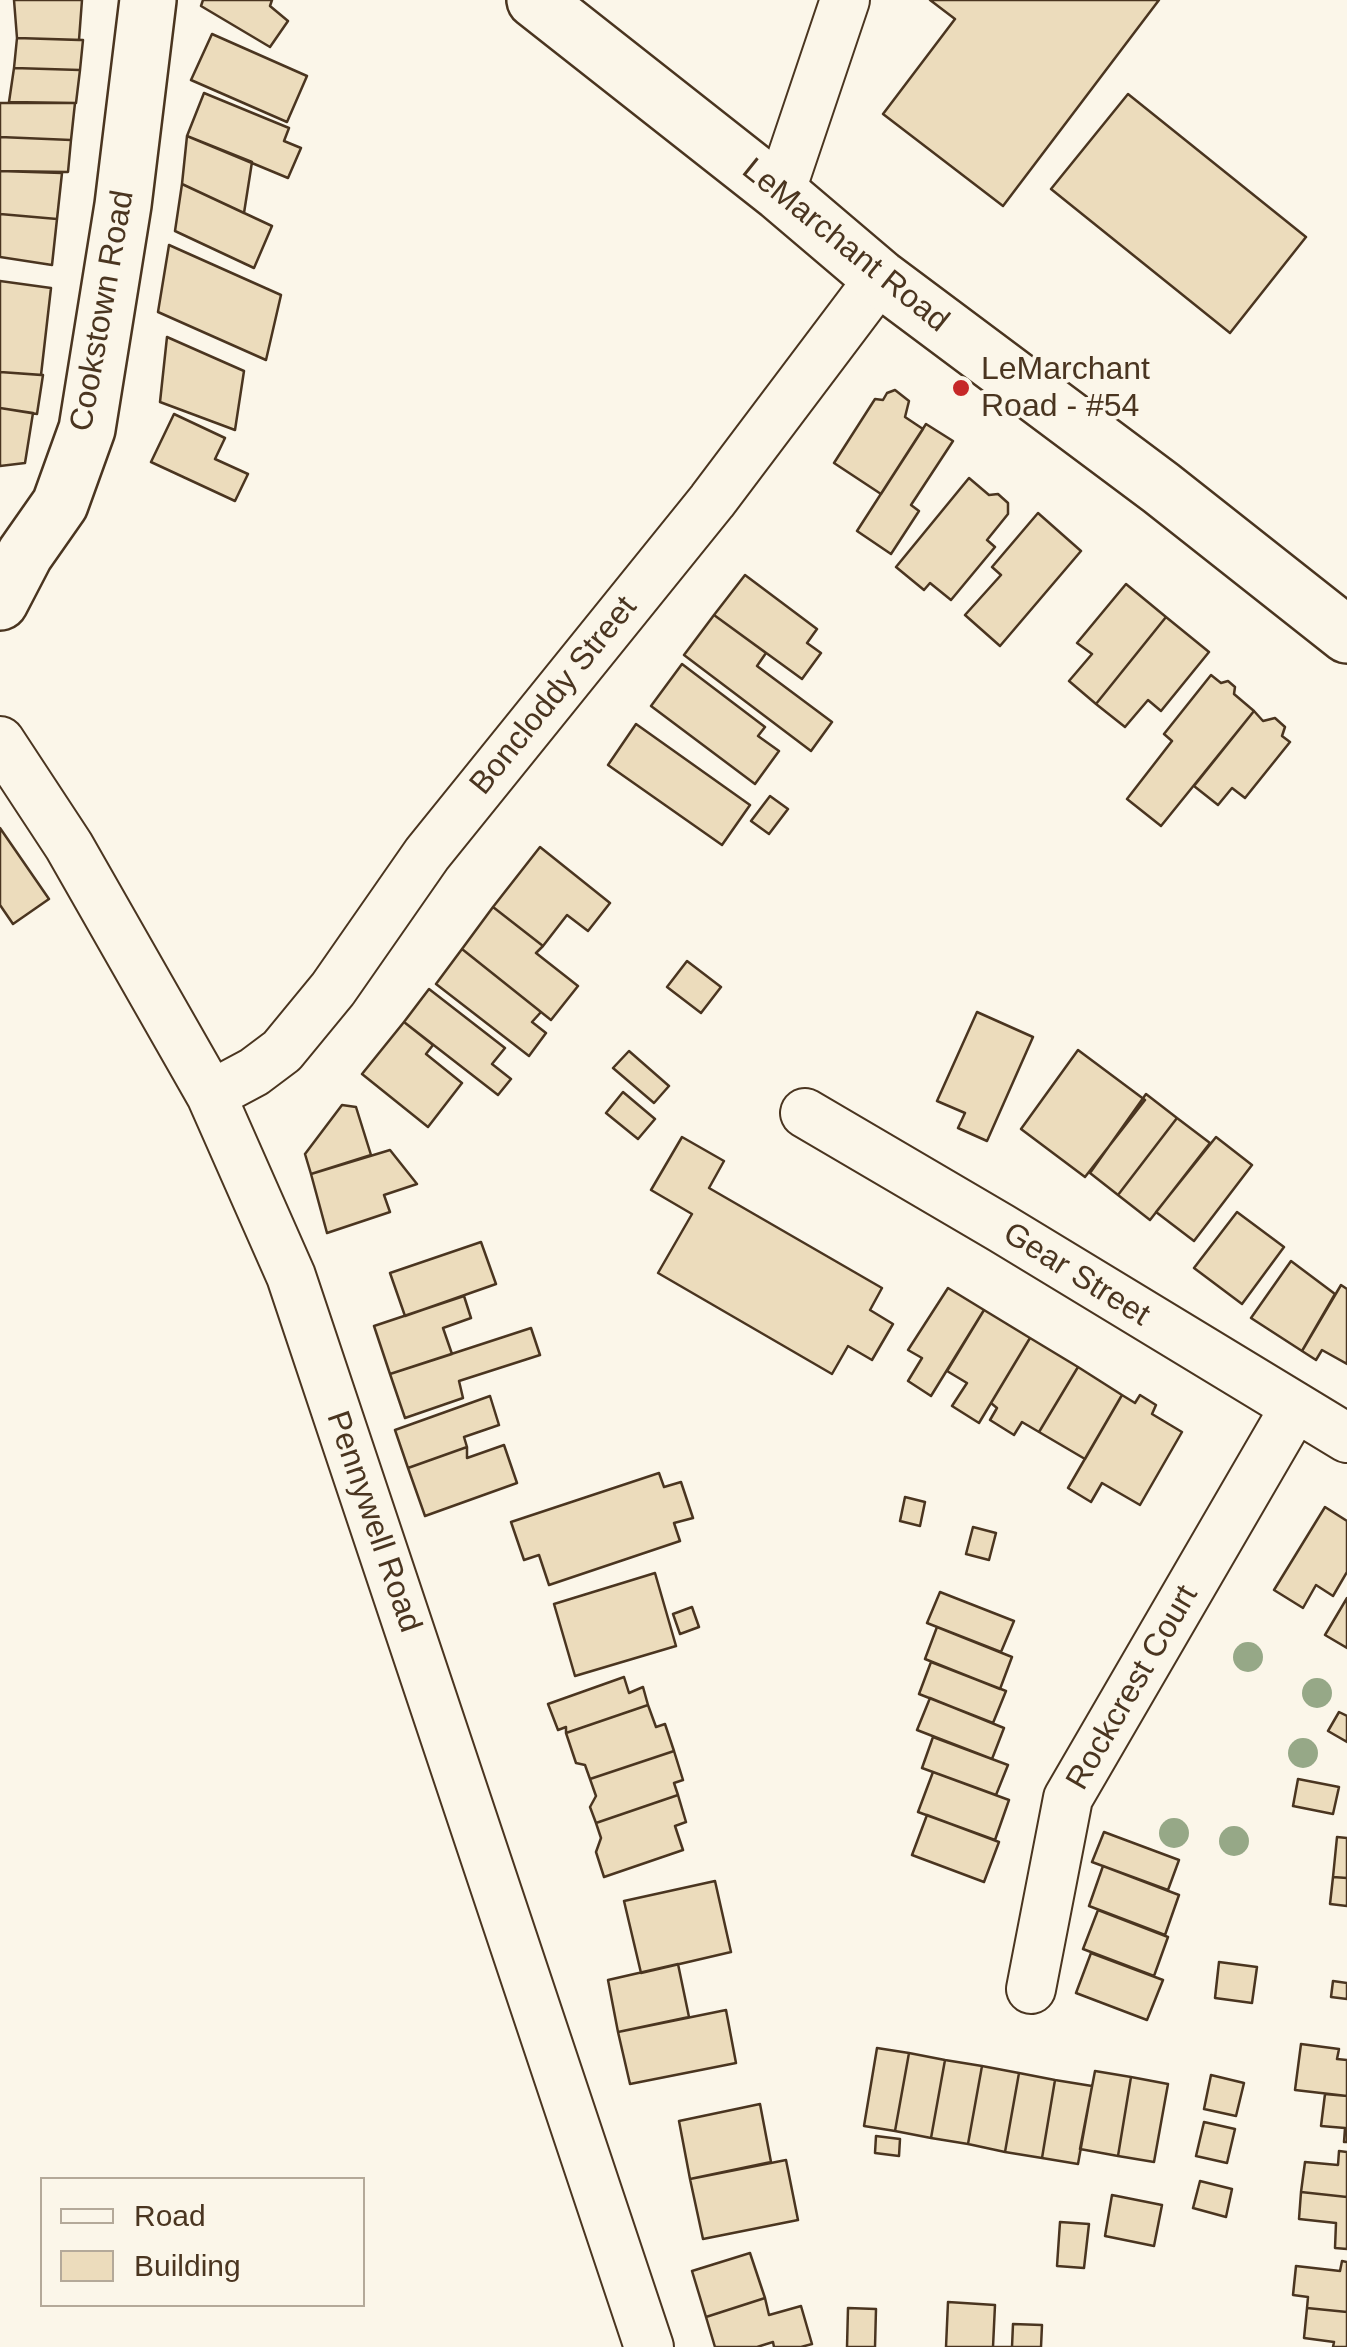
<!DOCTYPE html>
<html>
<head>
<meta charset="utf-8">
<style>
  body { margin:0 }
  #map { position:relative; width:1347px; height:2347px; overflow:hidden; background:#fbf6e9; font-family:Arial,sans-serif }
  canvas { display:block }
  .legend { position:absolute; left:40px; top:2177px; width:325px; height:130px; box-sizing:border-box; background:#fbf6e9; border:2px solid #b4a999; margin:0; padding:12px 18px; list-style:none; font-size:30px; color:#4a3520 }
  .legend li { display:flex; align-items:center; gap:20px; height:50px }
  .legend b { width:50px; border:2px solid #b4a999 }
</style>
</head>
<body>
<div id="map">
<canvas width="1347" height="2347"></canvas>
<ul class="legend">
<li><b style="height:12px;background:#fbf6e9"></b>Road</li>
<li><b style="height:28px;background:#ecdcbc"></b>Building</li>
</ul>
</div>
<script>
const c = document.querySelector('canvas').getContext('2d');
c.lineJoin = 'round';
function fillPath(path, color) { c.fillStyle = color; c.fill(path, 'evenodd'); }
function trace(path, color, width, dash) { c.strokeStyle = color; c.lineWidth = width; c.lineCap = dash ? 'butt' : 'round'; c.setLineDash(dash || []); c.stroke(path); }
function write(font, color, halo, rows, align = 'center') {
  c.font = font + ' Arial,sans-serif'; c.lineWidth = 8; c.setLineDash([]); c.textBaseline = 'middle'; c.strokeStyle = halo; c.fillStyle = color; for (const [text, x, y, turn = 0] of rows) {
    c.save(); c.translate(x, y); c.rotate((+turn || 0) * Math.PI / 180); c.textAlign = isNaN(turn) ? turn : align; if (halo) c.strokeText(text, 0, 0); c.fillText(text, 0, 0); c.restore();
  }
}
const building = new Path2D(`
  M14,0h68l-3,40 -62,-2z
  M203,0h69l-2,6 18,15 -18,26 -69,-41z
  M930,0h229l-156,206 -120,-92 72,-95z
  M212,34l95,42 -20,46 -96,-42z
  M17,38l66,2 -3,30 -66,-2z
  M14,68l66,2 -4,33 -67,-1z
  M204,93l85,35 -5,13 17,7 -13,30 -101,-42z
  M1128,94l178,143 -76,96 -179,-144z
  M0,103h75l-4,37 -71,-3z
  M187,136l65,26 -8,51 -62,-29z
  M0,137l71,3 -3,32 -68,-1z
  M0,171l62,2 -5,46 -57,-5z
  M182,184l90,42 -18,42 -79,-37z
  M0,214l57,5 -5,46 -52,-8z
  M169,245l112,50 -15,65 -108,-48z
  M0,281l51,7 -10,87 -41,-3z
  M167,337l77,34 -9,59 -75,-28z
  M0,372l43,3 -6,39 -37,-6z
  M895,390l14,11 -4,16 18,12 -42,65 -47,-31 41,-64 8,1 4,-7z
  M0,408l33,5 -8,50 -25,3z
  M174,414l51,24 -10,21 33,15 -13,27 -84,-39z
  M926,424l27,17 -42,64 8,6 -28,43 -34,-23z
  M969,478l20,17 9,-1 10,9v11l-21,26 8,7 -44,53 -21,-17 -6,7 -28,-23z
  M1038,513l43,38 -81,95 -35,-31 36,-40 -9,-8z
  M745,575l72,54 -10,14 14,10 -19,26 -88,-64z
  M1126,584l40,33 -70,87 -27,-23 23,-27 -15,-11z
  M714,615l52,38 -9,13 75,56 -21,29 -127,-96z
  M1166,617l43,35 -48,59 -13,-11 -23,27 -29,-23z
  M682,664l83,63 -7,9 21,15 -24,33 -104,-78z
  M1211,675l10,8 7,-2 7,6 -1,7 20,17 -93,115 -34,-27 45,-58 -8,-7z
  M1254,711l9,10 12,-3 10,9 -3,9 8,6 -45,56 -13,-10 -14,17 -24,-19z
  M636,724l114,81 -28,40 -114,-80z
  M770,796l18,13 -19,25 -18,-13z
  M0,828l49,71 -36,25 -13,-19z
  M540,847l70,56 -22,28 -21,-16 -24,31 -50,-39z
  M493,907l50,39 -7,7 42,33 -27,34 -89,-71z
  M462,949l79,63 -9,10 14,11 -17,23 -93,-72z
  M687,961l34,26 -20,26 -34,-26z
  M429,989l76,59 -13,16 19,15 -13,16 -94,-73z
  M977,1012l56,25 -46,104 -29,-13 7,-15 -28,-12z
  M404,1022l29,23 -7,9 36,29 -34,44 -66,-53z
  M1078,1050l67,50 -60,77 -64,-48z
  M629,1051l40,35 -15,17 -41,-35z
  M623,1092l32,27 -17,20 -32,-26z
  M1146,1094l31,24 -59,77 -28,-22z
  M342,1105l14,2 15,48 -60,19 -6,-20z
  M1177,1118l33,25 -60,77 -32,-25z
  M682,1137l42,24 -15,27 173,100 -12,22 23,14 -21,36 -24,-14 -16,28 -174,-101 34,-59 -41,-24z
  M1216,1137l36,28 -58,76 -38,-29z
  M390,1150l27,34 -33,11 6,17 -63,21 -16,-59z
  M1237,1212l47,35 -42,57 -48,-36z
  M481,1242l15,42 -91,32 -15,-43z
  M1291,1261l44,33 -33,57 -51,-33z
  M1341,1285l6,4v75l-25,-14 -6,10 -14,-9z
  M948,1288l36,22 -53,86 -23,-15 14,-23 -14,-8z
  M464,1296l7,22 -28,10 9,26 -62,20 -16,-48z
  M984,1310l46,28 -51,85 -27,-17 15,-23 -20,-12z
  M531,1328l9,27 -81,26 4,17 -58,20 -15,-44z
  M1030,1338l48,29 -39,65 -17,-10 -8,13 -24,-15 7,-12 -6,-5z
  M1078,1367l44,28 -37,64 -46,-27z
  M1122,1395l13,8 5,-8 16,10 -4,9 30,18 -42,73 -38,-22 -11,19 -23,-14z
  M490,1396l9,29 -35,12 3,10 -59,21 -13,-38z
  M504,1445l13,38 -92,33 -17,-48 59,-21v11z
  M659,1473l5,14 17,-5 12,36 -19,5 6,18 -131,44 -10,-30 -15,5 -13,-38z
  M905,1497l20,5 -5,24 -20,-5z
  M1325,1507l22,14v51l-14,24 -17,-11 -13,23 -29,-18z
  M973,1527l23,6 -7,27 -23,-6z
  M655,1573l21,73 -101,30 -21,-72z
  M940,1592l74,29 -13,31 -74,-29z
  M1347,1598v50l-22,-13z
  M692,1607l7,20 -19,7 -7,-20z
  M937,1627l75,30 -12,32 -75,-30z
  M931,1662l75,29 -13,32 -74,-29z
  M624,1677l5,16 14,-6 5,18 -82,28v-6l-8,3 -10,-26z
  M930,1698l74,30 -12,31 -75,-29z
  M648,1705l8,22 9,-3 9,27 -84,28 -5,-14 -9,-2 -10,-30z
  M1339,1712l8,4v26l-19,-11z
  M933,1737l75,28 -12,30 -74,-27z
  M674,1751l9,29 -9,3 4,12 -82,28 -6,-16 6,-11 -6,-17z
  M933,1772l76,28 -14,40 -77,-28z
  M1298,1779l41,8 -6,27 -40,-8z
  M678,1795l8,27 -11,4 8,24 -79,27 -8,-25 5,-14 -5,-15z
  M927,1815l72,27 -15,40 -72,-27z
  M1104,1832l75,28 -11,30 -76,-28z
  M1337,1837l10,1v40l-14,-1z
  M1103,1866l76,29 -14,40 -76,-29z
  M1333,1877l14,1v28l-17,-2z
  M715,1881l16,71 -90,21 -17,-72z
  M1098,1910l70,27 -14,39 -71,-27z
  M1091,1953l72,27 -16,40 -71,-27z
  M1219,1962l38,5 -5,36 -37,-5z
  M678,1964l11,53 -71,15 -10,-52z
  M1333,1981l14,2v16l-16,-2z
  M726,2010l10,53 -106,21 -12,-52z
  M1301,2044l38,5 -2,10 10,1v36l-52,-6z
  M877,2048l32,5 -14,78 -31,-5z
  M909,2053l36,7 -14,78 -36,-7z
  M945,2060l37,6 -14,78 -37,-6z
  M982,2066l37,7 -14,79 -37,-8z
  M1095,2071l36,6 -13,79 -38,-7z
  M1019,2073l36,7 -13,78 -37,-6z
  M1211,2075l33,8 -8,33 -32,-7z
  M1131,2077l37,7 -14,78 -36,-6z
  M1055,2080l37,6 -14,78 -36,-6z
  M1325,2094l22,2v46h-3l1,-14 -24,-2z
  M760,2104l11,58 -81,17 -11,-58z
  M1204,2122l31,7 -8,34 -31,-7z
  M876,2136l24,3 -1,17 -24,-3z
  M1339,2151l8,1v45l-46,-5 4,-30 33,3z
  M786,2160l12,60 -95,19 -13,-60z
  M1200,2181l32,8 -6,28 -33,-9z
  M1301,2192l46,5v52l-12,-1 1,-25 -37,-4z
  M1112,2195l50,10 -8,41 -49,-10z
  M1060,2222l29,2 -5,44 -27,-2z
  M750,2253l15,45 -59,19 -14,-46z
  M1342,2261l5,1v50l-40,-4 1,-11 -15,-2 3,-29 44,5z
  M765,2298l4,17 32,-9 11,38 -11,3h-27l-1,-5 -16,5h-42l-9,-30z
  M948,2302l47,3 -2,42h-47z
  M848,2308l28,1 -1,38h-28z
  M1307,2308l40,4v35h-14l1,-5 -30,-4z
  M1013,2324l29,1 -1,22h-48h19z`);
fillPath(building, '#ecdcbc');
trace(building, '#4a3520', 2.5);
const street = new Path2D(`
  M780,193l65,-193
  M0,741l69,105 142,249 80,181 358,1071
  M211,1095l43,-23 28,-21 51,-62 94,-135 285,-353 168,-223
  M805,1113l196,115 346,210
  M1031,1989l37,-191 226,-389`);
const secondary = new Path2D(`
  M535,0l245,193 100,85 281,210 186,147
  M0,602l25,-48 35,-50 27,-75 36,-224 25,-205`);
trace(street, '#4a3520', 52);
trace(secondary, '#4a3520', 60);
trace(street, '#fbf6e9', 48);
trace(secondary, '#fbf6e9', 55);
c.fillStyle = '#96a887';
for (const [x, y] of [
  [1248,1657],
  [1317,1693],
  [1303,1753],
  [1174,1833],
  [1234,1841]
]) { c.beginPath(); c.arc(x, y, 15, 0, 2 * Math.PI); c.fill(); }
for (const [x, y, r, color] of [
  [961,388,10,"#c62828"]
]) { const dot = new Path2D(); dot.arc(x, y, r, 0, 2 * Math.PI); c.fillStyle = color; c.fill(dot); trace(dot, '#fbf6e9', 4); }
write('32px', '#4a3520', '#fbf6e9', [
  ["LeMarchant Road",845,246,39],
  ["Cookstown Road",103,311,-80],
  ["Boncloddy Street",554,696,-51],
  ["Gear Street",1076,1275,32],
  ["Pennywell Road",373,1522,71],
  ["Rockcrest Court",1133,1688,-60]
]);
write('32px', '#4a3520', '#fbf6e9', [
  ["LeMarchant",981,370],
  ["Road - #54",981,407]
], 'left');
</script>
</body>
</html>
